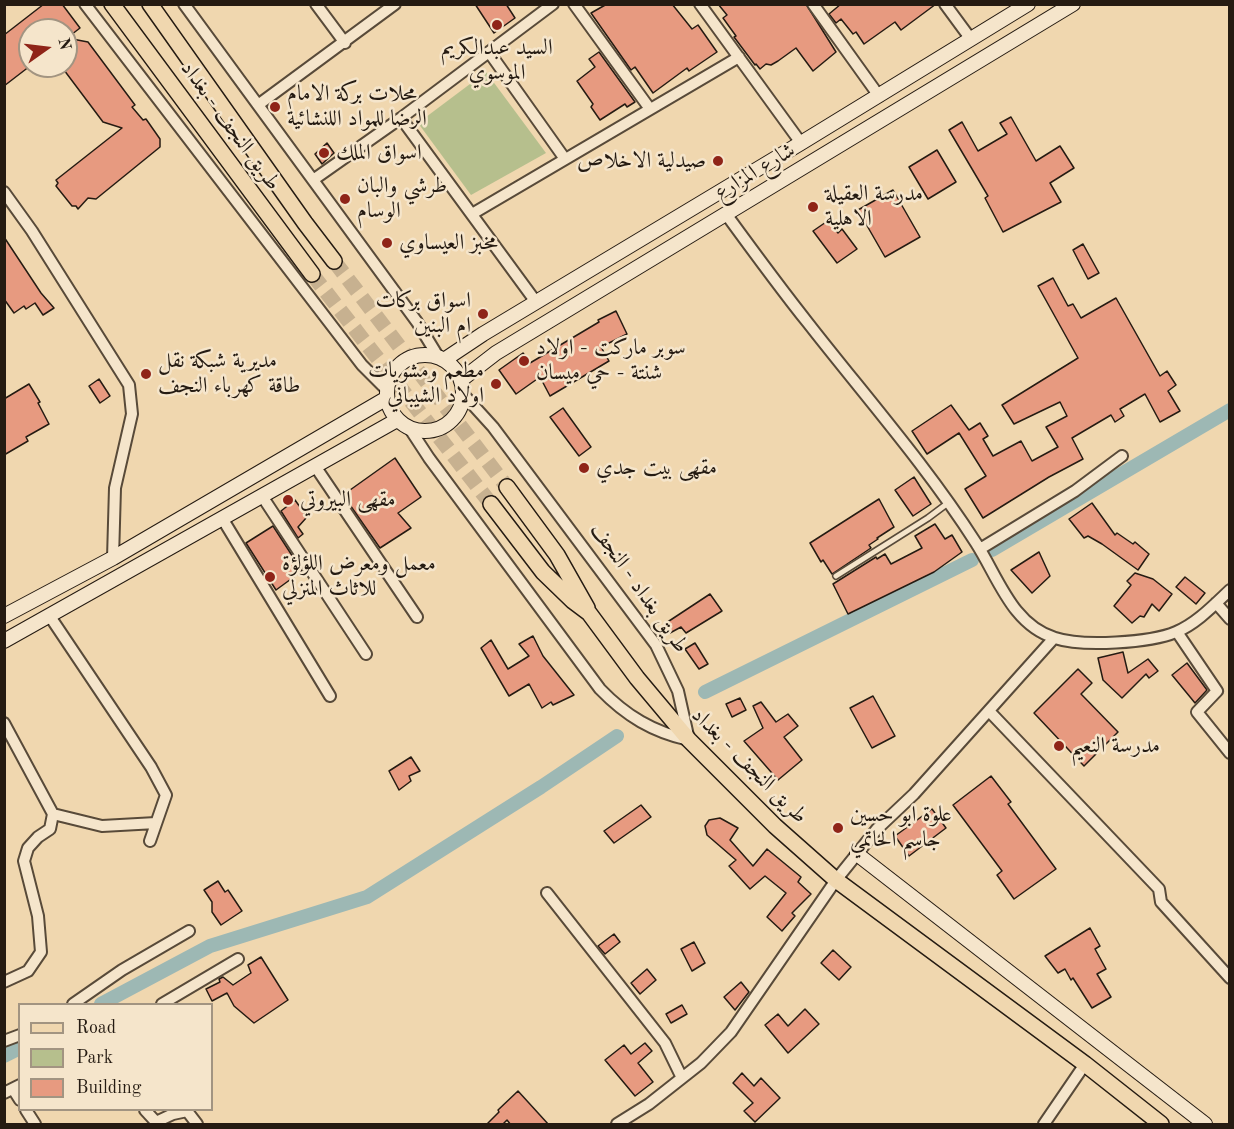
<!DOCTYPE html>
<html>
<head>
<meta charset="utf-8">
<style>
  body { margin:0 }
  #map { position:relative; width:1234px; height:1129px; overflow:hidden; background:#f0d7af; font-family:"Old Standard TT",serif }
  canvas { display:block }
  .frame { position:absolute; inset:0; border:6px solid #251b12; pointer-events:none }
  .legend { position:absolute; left:18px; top:1003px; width:195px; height:108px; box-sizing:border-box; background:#f5e5cb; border:2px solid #a29481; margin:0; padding:8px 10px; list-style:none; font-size:18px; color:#251b12 }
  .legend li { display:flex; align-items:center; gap:12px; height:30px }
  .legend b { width:30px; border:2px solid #a29481 }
  .north { position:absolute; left:18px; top:18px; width:60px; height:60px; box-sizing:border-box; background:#f5e5cb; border:2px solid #a29481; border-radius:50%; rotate:76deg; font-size:16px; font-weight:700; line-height:24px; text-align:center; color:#251b12 }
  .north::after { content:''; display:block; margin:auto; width:21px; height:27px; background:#8f2418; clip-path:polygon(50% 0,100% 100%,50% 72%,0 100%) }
</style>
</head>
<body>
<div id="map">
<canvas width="1234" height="1129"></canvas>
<div class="frame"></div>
<ul class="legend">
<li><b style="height:8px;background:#f0d7af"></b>Road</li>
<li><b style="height:16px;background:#b6bf8d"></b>Park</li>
<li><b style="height:16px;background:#e79a80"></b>Building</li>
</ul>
<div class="north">N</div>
</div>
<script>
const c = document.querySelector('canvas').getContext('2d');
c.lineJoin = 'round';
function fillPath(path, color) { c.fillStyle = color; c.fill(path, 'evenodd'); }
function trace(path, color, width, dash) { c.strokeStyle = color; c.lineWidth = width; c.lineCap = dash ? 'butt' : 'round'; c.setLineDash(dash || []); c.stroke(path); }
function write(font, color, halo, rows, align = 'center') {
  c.font = font + ' "Old Standard TT",Amiri,serif'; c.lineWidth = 5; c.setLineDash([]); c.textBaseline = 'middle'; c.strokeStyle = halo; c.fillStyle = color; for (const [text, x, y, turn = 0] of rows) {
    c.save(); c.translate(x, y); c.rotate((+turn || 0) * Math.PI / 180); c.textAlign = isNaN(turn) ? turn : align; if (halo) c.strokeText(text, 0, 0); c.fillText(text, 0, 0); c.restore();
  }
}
fillPath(new Path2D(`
  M486,72l60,81 -75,42 -53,-72z`), '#b6bf8d');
trace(new Path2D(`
  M992,550l238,-140
  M705,692l267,-132
  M101,1004l109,-58 157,-49 174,-110 76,-51
  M4,1056l16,-8`), '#9db8b4', 14);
const building = new Path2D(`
  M44,4h18l18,24 -13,10 21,4 47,63 -3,2 11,13 3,-1 14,20v8l-64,52 -8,-1 -10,11 -2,-3h-4l-16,-20 2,-3 -2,-3 66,-52 -19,-6 -42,-56h5v-36h-36v36l-26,20v-51z
  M475,4h31l9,14 -21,15z
  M607,4h65l20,25 6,-4 19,27 -28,19 -2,-3 -34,25 -18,-26 -4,3 -40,-57z
  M718,4h88l30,48 -23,19 -17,-23 -18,13 -7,4 -5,-1 -6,5 -4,-5 -1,1 -21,-28 2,-1 -13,-18 4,-3z
  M841,4h95l-35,26 -6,-8 -31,22 -8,-12 -3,2 -12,-15 -5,4 -7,-9z
  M599,52l36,50 -8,5 -2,-3 -25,16 -9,-13 2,-3 -16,-23 18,-14 -6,-8z
  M1011,117l25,44 24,-15 14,22 -24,15 11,19 -58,30 -18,-34 3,-2 -39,-66 13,-8 16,29 29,-17 -7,-11z
  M327,143l7,10 -12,11 -7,-10z
  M937,150l19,32 -28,17 -19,-32z
  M893,190l27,47 -35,20 -27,-47z
  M829,220l9,13 4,-4 15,20 -20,14 -24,-32z
  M4,237l37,56 13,15 -11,7 -8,-12 -9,6 -2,-3 -10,7 -10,-14z
  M1083,244l16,29 -11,6 -15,-29z
  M1053,278l15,28 5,-2 8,14 35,-20 44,78 7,-5 9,14 -8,6 12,20 -20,11 -15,-28 -25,15 4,7 -9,6 -4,-7 -39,23 11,21 -34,18 -66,41 -18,-29 21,-13 -27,-43 -32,21 -15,-23 39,-26 18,25 11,-7 8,13 -5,3 10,17 28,-15 11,20 26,-14 -12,-20 21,-11 -7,-14 -46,22 -12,-19 76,-47 -40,-72z
  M616,311l11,23 -26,13 8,14 -59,35 -10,-19 -24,17 -17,-24 24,-17 7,10 69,-41 -1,-2z
  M99,379l11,17 -10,7 -11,-17z
  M29,384l11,18 -2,1 11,21 -23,13 2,4 -24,14v-56z
  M563,408l28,39 -12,9 -29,-39z
  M395,458l26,39 -23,16 13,15 -31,20 -37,-53z
  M914,477l17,27 -18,12 -18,-26z
  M879,499l15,28 -17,11 1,1 -9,6 2,3 -39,26 -9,-14 -2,2 -11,-19z
  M295,500l12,17 -9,10 5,7 -5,4 -17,-27z
  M1092,503l23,32 2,-2 16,11 2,-2 14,12 -11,16 -36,-26 -14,-8 -4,2 -15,-19z
  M935,524l10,15 7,-4 10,17 -28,20 -86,42 -15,-30 43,-27 1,2 8,-5 6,10 31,-16 -7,-12z
  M273,526l29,45 -26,19 -30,-47z
  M1039,552l11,24 -18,17 -21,-23z
  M1135,573l18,6 19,15 -13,17 -7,-7 -8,13 -4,-1 -8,7 -18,-17 17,-21 -4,-4z
  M1185,577l20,16 -9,11 -20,-17z
  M710,594l12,17 -36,22 -5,-6 -11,6 -4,-10z
  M533,636l10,20 31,39 -21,10 -2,-3 -9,6 -13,-24 -20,12 -28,-48 10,-8 17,29 21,-13 -10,-12z
  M695,643l13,21 -9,5 -14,-20z
  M1123,652l5,21 20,-14 10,12 -9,7 -3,-4 -24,24 -19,-18 -5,-22z
  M1187,663l20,27 -12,13 -23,-28z
  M1078,669l14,14 -11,11 37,38 -34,34 -50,-53z
  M873,696l22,40 -23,12 -22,-40z
  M740,698l6,12 -14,7 -6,-13z
  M761,702l15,20 12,-8 10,12 -14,11 18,23 -24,20 -34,-39 19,-13 -10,-22z
  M411,757l9,14 -11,5 2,5 -12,9 -10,-19z
  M991,776l20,26 -3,2 48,65 -42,30 -17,-24 5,-4 -49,-66z
  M641,805l10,12 -37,26 -10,-12z
  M932,809l14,19 -37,28 -14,-20z
  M720,818l18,10 -8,12 23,26 14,-17 34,28 -3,5 13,12 -19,19 3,3 -13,15 -15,-14 19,-24 -21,-17 -15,13 -21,-23 7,-6 -29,-25 -2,-9 4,-6z
  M218,881l7,11 3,-2 14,21 -21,14 -9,-13v-10l-8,-12z
  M1090,928l10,18 -5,3 11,20 -9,5 14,23 -19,11 -19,-30 -2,2 -6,-11 -7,4 -13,-17z
  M614,934l6,8 -15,12 -7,-8z
  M694,942l11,21 -13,8 -11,-22z
  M833,950l18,17 -12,13 -18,-17z
  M261,957l27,43 -34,23 -20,-17 -7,-13 -15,8 -6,-12 14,-7 -1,-3 4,-2 10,8 18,-12 -3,-8z
  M647,969l9,11 -16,14 -9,-11z
  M741,982l8,10 -14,18 -11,-13z
  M682,1005l5,9 -16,9 -5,-9z
  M805,1009l14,15 -31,29 -23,-28 13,-11 10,12z
  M645,1043l7,8 -14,12 15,19 -18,14 -30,-36 19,-15 7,9z
  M742,1073l12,13 7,-8 19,20 -25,24 -11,-11 9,-8 -20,-20z
  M518,1091l31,34h-38l-4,-5 -5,5h-16l13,-13 -1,-2z`);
fillPath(building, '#e79a80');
trace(building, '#251b12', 1.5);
trace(new Path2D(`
  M334,261l173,226
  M312,274l179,230`), '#c7b190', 15, [15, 8]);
const lane = new Path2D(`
  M836,576l92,-58 20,-15`);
const street = new Path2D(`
  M85,4l277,361 25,25
  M184,4l233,318 22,36
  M316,4l29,39
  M574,4l76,105
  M700,4l101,139
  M813,4l66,92
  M945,4l25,34
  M489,52l76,107
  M258,105l137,-101
  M401,118l135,184
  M313,180l88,-62 152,-114
  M4,192l28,39 97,154 3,29 -17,74 -2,70
  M472,214l267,-157
  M726,214c27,37 54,74 82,109 57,73 118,142 168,220 22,34 36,82 79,95 27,9 95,5 121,-6 20,-8 38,-27 54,-42
  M410,429l19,29 171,231c26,27 53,43 89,51l-11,-49 -22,-46 -163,-218 -30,-33
  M315,466l102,151
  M262,496l104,158
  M222,518l108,178
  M980,549l95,-58 47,-35
  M1216,603l14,16
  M49,615l102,152 15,28 -16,46
  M1177,632l40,59 -20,21 33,41
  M989,711l170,178 2,13 69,76
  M4,723l49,91 -3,15 -12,8 -10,11 -4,13 14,55 3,36 -13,19 -24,11
  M53,814l49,12 54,-3
  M547,893l118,150 17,35
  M73,1004l49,-34 67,-39
  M162,1004l76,-45
  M4,1041l16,-6
  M13,1089l7,11
  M4,1093l16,-8
  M26,1110l9,14
  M145,1110l11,12 17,-8 14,-3 10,13
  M617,1124l32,-20 52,-41 30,-31 105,-152 41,-51 37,-35 140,-156
  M1044,1124l41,-60`);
const secondary = new Path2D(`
  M387 393a38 38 0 1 1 76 0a38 38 0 1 1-76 0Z
  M444,360l39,-26 318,-191 227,-139
  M461,380l35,-27 577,-349
  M4,616l109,-58 274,-160
  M4,641l393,-221
  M857,854l348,270`);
const primary = new Path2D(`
  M112,4l200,270
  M150,4l155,219 29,38
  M507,487l50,68 30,53
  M491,504l52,68 30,29 16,12 48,65 52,62 86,86 61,54 249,184 76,60`);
trace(lane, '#584a39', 8);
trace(street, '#584a39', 14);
trace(secondary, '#251b12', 16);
trace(primary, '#251b12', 18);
trace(lane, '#f5e5cb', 5);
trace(street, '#f5e5cb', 10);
trace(secondary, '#f5e5cb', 14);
trace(primary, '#f0d7af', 15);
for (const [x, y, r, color] of [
  [497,25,6,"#8f2418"],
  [275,107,6,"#8f2418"],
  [324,153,6,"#8f2418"],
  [718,161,6,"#8f2418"],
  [345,199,6,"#8f2418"],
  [813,207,6,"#8f2418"],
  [387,243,6,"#8f2418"],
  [483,314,6,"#8f2418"],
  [524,361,6,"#8f2418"],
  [146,374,6,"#8f2418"],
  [496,384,6,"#8f2418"],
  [584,468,6,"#8f2418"],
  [288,500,6,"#8f2418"],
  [270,577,6,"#8f2418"],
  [1059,746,6,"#8f2418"],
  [838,828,6,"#8f2418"]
]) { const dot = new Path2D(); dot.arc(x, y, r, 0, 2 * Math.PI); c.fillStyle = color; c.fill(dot); trace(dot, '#f5e5cb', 2); }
write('22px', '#251b12', '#f5e5cb', [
  ["السيد عبدالكريم",497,48,"center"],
  ["الموسوي",497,73,"center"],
  ["محلات بركة الامام",287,94],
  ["الرضا للمواد اللنشائية",287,119],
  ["اسواق الملك",336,153],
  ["صيدلية الاخلاص",706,161,"right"],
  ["طرشي والبان",357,186],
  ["الوسام",357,211],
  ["مدرسة العقيلة",825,194],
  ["الاهلية",825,219],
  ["مخبز العيساوي",399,243],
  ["اسواق بركات",471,301,"right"],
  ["ام البنين",471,326,"right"],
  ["سوبر ماركت - اولاد",536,348],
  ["شنتة - حي ميسان",536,373],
  ["مديرية شبكة نقل",158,361],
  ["طاقة كهرباء النجف",158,386],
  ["مطعم ومشويات",484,371,"right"],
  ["اولاد الشيباني",484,396,"right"],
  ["مقهى بيت جدي",596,468],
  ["مقهى البيروتي",300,500],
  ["معمل ومعرض اللؤلؤة",282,564],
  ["للاثاث المنزلي",282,589],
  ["مدرسة النعيم",1071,746],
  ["علوة ابو حسين",850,815],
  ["جاسم الحاتمي",850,840]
], 'left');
write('22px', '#251b12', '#f5e5cb', [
  ["طريق النجف - بغداد",230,126,54],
  ["شارع المزارع",755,172,-31],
  ["طريق بغداد - النجف",639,588,55],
  ["طريق النجف - بغداد",749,766,45]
]);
</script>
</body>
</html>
